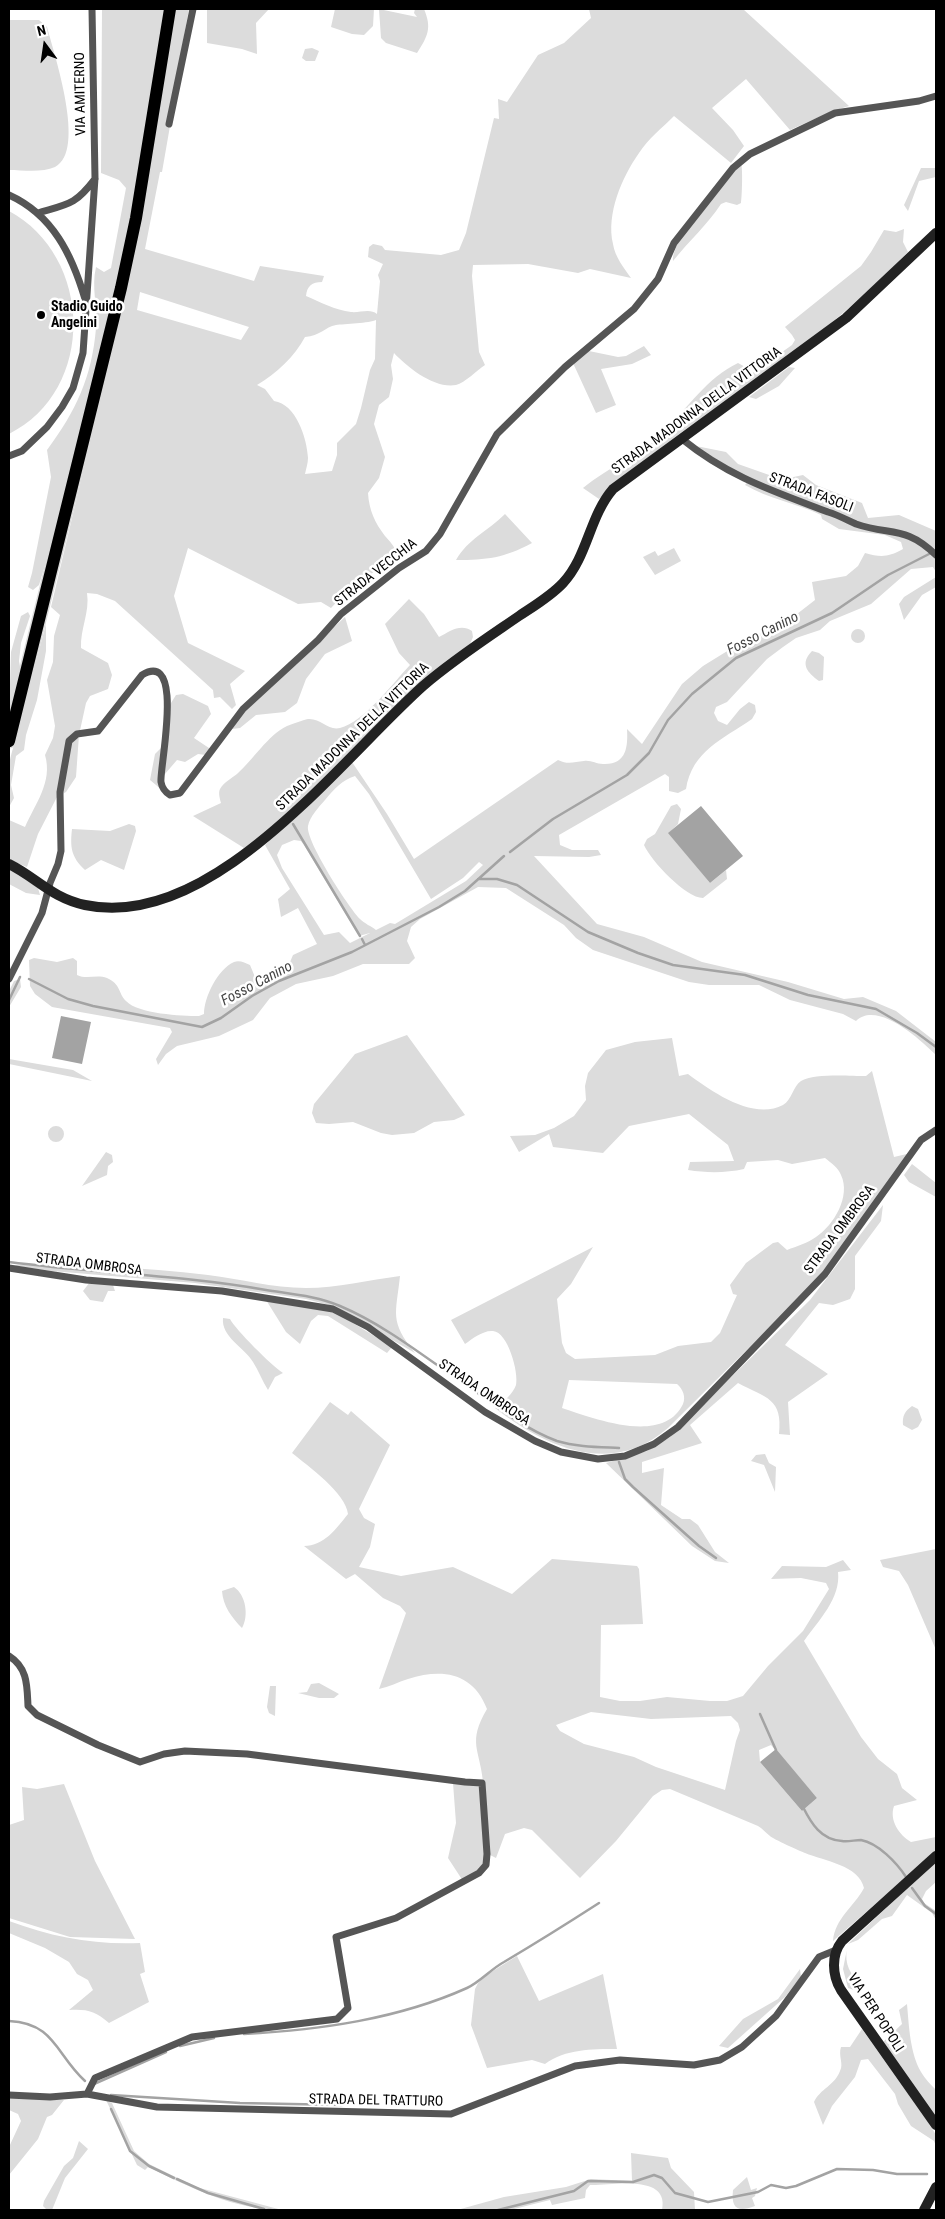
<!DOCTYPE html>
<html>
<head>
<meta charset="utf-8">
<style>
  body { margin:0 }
  #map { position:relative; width:945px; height:2219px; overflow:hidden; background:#fff; font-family:"Roboto Condensed",sans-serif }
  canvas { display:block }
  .frame { position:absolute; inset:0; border:10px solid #000; pointer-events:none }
  .north { position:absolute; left:20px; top:20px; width:50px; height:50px; -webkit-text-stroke:4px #fff; paint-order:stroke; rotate:346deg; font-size:14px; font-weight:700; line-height:20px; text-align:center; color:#000 }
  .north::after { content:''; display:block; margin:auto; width:18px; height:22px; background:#000; clip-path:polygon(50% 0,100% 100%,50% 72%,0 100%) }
</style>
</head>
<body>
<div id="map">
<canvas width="945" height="2219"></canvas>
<div class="frame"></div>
<div class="north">N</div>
</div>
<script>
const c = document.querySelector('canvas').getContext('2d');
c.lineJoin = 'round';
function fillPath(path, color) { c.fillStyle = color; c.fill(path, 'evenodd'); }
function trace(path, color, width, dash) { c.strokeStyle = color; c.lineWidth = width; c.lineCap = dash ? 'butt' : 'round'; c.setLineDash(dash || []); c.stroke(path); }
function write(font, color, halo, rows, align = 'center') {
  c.font = font + ' "Roboto Condensed",sans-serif'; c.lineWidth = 5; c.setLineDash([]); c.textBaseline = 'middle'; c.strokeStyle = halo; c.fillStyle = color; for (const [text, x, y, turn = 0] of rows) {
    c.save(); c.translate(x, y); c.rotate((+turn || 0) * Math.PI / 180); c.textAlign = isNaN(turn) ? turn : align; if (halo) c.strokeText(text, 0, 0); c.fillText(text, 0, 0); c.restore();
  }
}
fillPath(new Path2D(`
  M102,9h62l-41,249 -58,242 -26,85 -6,5 -5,-3 4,-14 19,-96 -4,-27c29,-39 45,-73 49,-122 2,-21 -5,-40 0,-61l8,5 7,-4 15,-80 -7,-8 -18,-7z
  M175,9h14l-21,114 2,3 -8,46h-2l-15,77 109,32 6,-15 64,10 -2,6c-10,0 -15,4 -16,14 14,6 29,14 45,16 9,1 19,-4 26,2l3,-33 -2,-6 5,-11 -15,-7 1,-10 4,-3 9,2 3,4 56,5 18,-5 7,-17 28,-115 5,1 -1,-20 9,3 31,-47 26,-12 27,-25 -2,-9h154l106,97 -19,6 -40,18 -44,-51 -34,29 21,22 11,16 -13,17 -57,-47c-12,12 -26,23 -35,37 -17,24 -33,61 -26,91 2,13 11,24 18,34l-41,-9 -12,4 -50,-9 -55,1 -1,11 7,76 6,13c-8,5 -20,18 -29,20 -21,4 -48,-17 -62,-32l-3,12 2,14 -4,18 -10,8 -5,19 11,33 -6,21 -11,15c1,17 7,30 17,43 5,6 9,9 11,16l-36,32 -13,7 -16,17 -10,-6 -23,2 -110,-56 -14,48 14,47 57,28 -15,13 6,21 -4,4 -12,-12 -6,1 -1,-8 -98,-89 -18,-7 -10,-1c3,19 -7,36 -6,55l27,15 4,12 -4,14 -18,7 -4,7 -7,32 -3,42 -10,15 -9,5 -19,37 -11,33 -18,-7v-40l16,7c10,-23 28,-45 20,-72l8,-17 2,-12 -8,-46 6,-18 1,-26 6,-21 -9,-8 85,-360 23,-130zM140,292l109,35 -8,13 -104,-30zM376,320l-1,39 -5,11 -9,38 -5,16 -19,19v12l-5,16 -27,3c1,-5 3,-11 3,-16 -1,-20 -12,-54 -34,-57l-9,-12 -8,-4c19,-11 38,-29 48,-48 15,-1 20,-10 31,-12 8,-1 34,-2 40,-5z
  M207,9h62l-13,14 1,31 -15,-5 -35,-6z
  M335,9h39l-1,17 -9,9 -12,-1 -21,-7z
  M379,9l38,8 -3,-4 1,-4h9c8,19 4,27 -7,44l-31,-10 -5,-5z
  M9,20h30l8,7c7,27 40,124 8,140 -13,6 -32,3 -46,3z
  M312,48l7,3 -4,10h-9l-4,-3 3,-9z
  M741,163c2,5 1,34 0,40l-4,2 -11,-3 -5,2c-14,21 -32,37 -48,57 -1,-24 51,-78 68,-98z
  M921,168h15v9l-17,4 -11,30 -4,-6z
  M9,211c84,45 88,179 0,223z
  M904,229l-1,13 5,10c-30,30 -60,58 -93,84 -72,55 -149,102 -216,163l-16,-11c25,-21 60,-34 82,-57 23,-24 42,-53 73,-68l9,5 -10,16 55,-39 3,-5 -3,-5 -7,-8 76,-61 10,-14 13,-22 12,2z
  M644,346l7,9 -19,9 -31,5 15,36 -20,8 -23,-50 16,-12 29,6 8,-1z
  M789,367l6,1 -16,18 -23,13 -7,-2z
  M696,446l30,6 12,12 34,12 17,2 14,-3 13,10 46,18 6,15 31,-3 37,16v41l-3,-5 -22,2 -40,35 -41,17 -10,9 -24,8 -13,9 -16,12 -40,43 -11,5 -2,6 4,8 9,4 13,-16 9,-7 6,3 1,7 -4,7c-29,20 -60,32 -66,70l-8,4 -9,-2v-14l-4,-3 -106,61 1,10 12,5h26l3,5 -12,2 -55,-1 63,68 47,13 58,25 86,20 56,17 19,-2 33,14 40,31v13c-16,-16 -59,-55 -80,-34l-13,-7 -53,-14 -31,-15h-50l-20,-3 -96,-32 -17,-12 -12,-13 -58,-37 -28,-1 -58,32 -9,8 -4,14 8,17 -6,6h-46l-30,12 -37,8 -26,14 -17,22 -34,16 -42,10 -11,8 -8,11 -2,-6 16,-27 -2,-4 -118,-21 -17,-13 -5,-8 -1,-26 5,-2 23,4 16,-4 4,3v14c10,5 19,-1 30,3 14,6 11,15 19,23 12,13 56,15 73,15l5,-2c0,-17 14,-45 30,-52 6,-2 11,1 16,3l5,12 5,3 27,-11 6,-14 24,-11 -19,-36 -17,9 -3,-18 12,-10 -25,-44 87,-83 35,52 27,45 144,-99c10,5 16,2 26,1 7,-1 12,3 19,3 24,1 25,-18 24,-35l15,15 40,-60 21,-18 47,-29 38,-16 27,-21 -3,-18 34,-6 12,-10 7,-13c15,4 22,5 38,-4l-2,-7 -16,-7 -46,-6 -17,-10 -1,-4c-25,-12 -52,-16 -76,-30l4,-5zM355,776l14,18 62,105 32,-21 16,-16 4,3 -17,16 -71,43 -5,-1 -14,7c-5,-4 -11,-6 -16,-11 -11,-11 -55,-79 -52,-93 2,-10 11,-19 17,-26 9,-11 17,-20 30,-24zM294,840l7,1 3,4 55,91 11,-3 -20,10 -11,-11 -15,3 -42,-67 -5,-13 5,-10z
  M505,514l27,29c-28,15 -45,17 -76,17 12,-21 32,-29 49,-46z
  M674,548l7,13 -26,14 -12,-18 12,-6 3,5z
  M936,577v10l-14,8 -18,25 -5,-16 5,-7z
  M409,599l15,15 15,23c11,-6 22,-14 33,-6l1,6 -3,7c-37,33 -76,64 -111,99 -32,30 -77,86 -115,105l-51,-32 28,-13c-1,-4 -3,-10 -1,-14 4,-7 12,-11 17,-15 17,-15 30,-38 50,-48 5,-2 16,-6 21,-7 13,-1 20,12 32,9 24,-6 54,-46 70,-63l-11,-12 -14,-29z
  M28,612l2,4 -9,27 -2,18 2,11 -12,46 2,-66 10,-36z
  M345,617l7,24 -27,13 -19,25 -9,24 -12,9 -29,3 -16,13 -8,1 13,-19z
  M46,624v27l-9,49 -11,35 -2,15 -8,6 -5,29 3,13 -5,9v-44z
  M851 636a7 7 0 1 1 14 0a7 7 0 1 1-14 0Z
  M812,651l7,2 5,4 -1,23 -4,1c-11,-8 -20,-17 -7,-30z
  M183,694l25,12 3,8 -17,24 18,12 -6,5 -8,-1 -13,8 -8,-2 -18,21 3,9 -12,-10 5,-26 8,-8 3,-35 10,-16z
  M677,804l4,5 -3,15 -9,9 41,50 16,-13 1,9 -24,19c-17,0 -52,-37 -59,-53l3,-6 8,-5 16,-28z
  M129,824l6,2 1,5 -12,39 -23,-10 -16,10c-14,-13 -15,-23 -13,-41l38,2z
  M9,868l29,20 2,7 -14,-2 -17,-9z
  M20,979l1,8 -12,20v-16l5,-10z
  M407,1035l58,80 -11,5 -20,2 -20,11 -22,2 -11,-2 -28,-11 -24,2 -13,-1 -4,-10 2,-9 41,-50z
  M672,1038l7,38 9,-2c23,17 65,47 95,31 9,-5 10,-19 18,-24 13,-8 49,-5 65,-5l6,-5 22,86 17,-4 -87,120 -156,155c-56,49 -121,20 -173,-20 8,-6 18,-14 21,-23 3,-12 -8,-53 -23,-54 -10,-1 -21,8 -28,13l-14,-24 142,-73 -22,37 -14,15 5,44 4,10 9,6 80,-4 23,-9 33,-4 9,-9 17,-38 -4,-1 -3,-9 16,-22 27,-20 5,-1 9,8c10,-4 21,-7 29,-13 18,-12 35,-41 25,-62 -3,-8 -10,-12 -16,-17l-33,6 -14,-4 -31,2 -3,7c-18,4 -37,4 -56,1l2,-8 44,-1 -6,-16 -39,-31 -60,12 -26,27 -50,-6 -4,-13 -30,18 -9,-16 25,-1 19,-7 20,-12 12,-16 -1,-14 3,-13 18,-23 29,-8zM569,1380l108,4c6,5 9,13 6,20 -20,42 -90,14 -121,4z
  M9,1059l64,11 19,11 -83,-17z
  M48 1134a8 8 0 1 1 16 0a8 8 0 1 1-16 0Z
  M106,1152l6,3 1,7 -5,4 -1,9 -25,11z
  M912,1164l24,19v14l-27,-15 -5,-7z
  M883,1205l-2,16 -26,35v33l-5,10 -17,6 -14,-2 -34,42 43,29 -40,28 2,33 -11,-1c4,-36 -13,-36 -41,-51l-48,42 12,18 -60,19v11l22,-5 -3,37 21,14h8l8,6 17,27 14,11 -14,-2 -23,-15 -86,-83 41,-12 23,-14 140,-137z
  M10,1265c66,0 132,2 198,10 33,4 64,13 98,13 31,0 63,-8 94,-12 -4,38 -11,45 15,77l-82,-47 -27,-7 -111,-16 -143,-12z
  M90,1282l23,3 2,6h-7l-5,11 -13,-2 -7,-9z
  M266,1300l66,10 60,37 -5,6 -59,-37 -10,-1 -7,6 -11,23 -14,-12z
  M223,1318l7,1c5,10 42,47 53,54l-8,4 -7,13c-6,-9 -9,-19 -15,-28 -9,-15 -32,-25 -30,-44z
  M330,1402l18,13 3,-4 39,34 -31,64 5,9 11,6 -5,23 -11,20 42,9 52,-9 59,27 40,-35 85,7 2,3 4,55 -42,1 -1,72 20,4h20l27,-4 43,4h17l16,-5 25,-30 35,-35 26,-42 -3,-6 -25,-5 -30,1 11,-13 44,1 17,-7 8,10 -13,2c3,26 -19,48 -34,69l57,96 17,22 19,15 5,14 15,12 -23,6c-5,14 5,29 17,36l25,-5v14l-103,90c2,-23 21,-34 31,-53 -5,-23 -40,-27 -59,-35 -5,-2 -32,-14 -35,-17 -5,-4 -7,-7 -12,-10l-88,-37 -8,1 -9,6 -37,45 -36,37 -48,-48 -8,-2 -19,6 -9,24 -8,-4 -1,9 -24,18 -15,-23 8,-35 -3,-40 30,-1c-3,-33 -16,-39 4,-73 -14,-36 -44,-41 -79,-30 -10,3 -19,8 -29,10l27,-76 -6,-7 -17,-8 -28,-24 -9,5 -42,-33c20,0 32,-17 44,-32 -2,-21 -40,-48 -56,-61zM591,1712l60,7 80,-3 7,7 2,7 -4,11 -11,49 -69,-23 -22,-10 -50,-13 -24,-13 -4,-6zM771,1745l46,53 -15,13 -42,-49 -1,-12z
  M912,1406l6,3 4,11 -4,7 -6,3 -9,-5c-1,-9 2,-14 9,-19z
  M765,1454l4,9 7,4 -1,25 -11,-27 -13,-4 5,-6z
  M936,1549v101l-28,-65 -9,-14 -16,-4 -3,-7z
  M234,1587c12,8 15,29 8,41 -10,-10 -19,-22 -20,-37z
  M319,1683l20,11 -5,4h-15l-21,-5 9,-1 4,-8z
  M270,1686h6l-1,30 -6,-3 -2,-6z
  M64,1784l31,77 40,78 -65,-2 -61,-19v-93l15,-5 -2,-33 15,2z
  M936,1861v21l-10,9 -4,8 2,4 12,8v9l-4,-7 -25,-18 -15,21 -10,3 -24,21 -10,4c-4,15 -1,26 10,38l-1,6 -3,2 -6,-2 -5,-19 5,-25z
  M9,1921c43,16 85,24 131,22l5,29 -5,2 9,28 -40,21c-14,-12 -22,-14 -40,-13l24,-20 -5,-10 -11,-6 -8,-12 -24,-14 -36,-15z
  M517,1956l22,45 64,-27 14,75c-26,0 -51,0 -72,15l-13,-4 -45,8 -16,-43 4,-36 3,-6 10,-9z
  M800,1969l1,8 -16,20 -57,51 -9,-2 24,-27 35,-20z
  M907,2004c2,22 3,49 14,68 4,7 10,13 15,18v29l-55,-75 21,-20 -3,-14z
  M862,2029l66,93 8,13v11l-2,-5 -23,-15 -13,-22 -3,-10 -27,-35 -7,1 -6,17 -23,29 -9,19 -9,-23c6,-13 21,-17 26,-31 4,-7 -2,-15 1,-24h9z
  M9,2097l55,3 -12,15 -5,2 -9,22 -29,36v-28l12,-26 -3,-7 -9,-4z
  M106,2100l6,3 22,48 15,13 47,23 86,23c-48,0 -92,-23 -134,-43l-3,3 -8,-5z
  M79,2141l9,8 -23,29 -13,32h-5l-4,-4 1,-5 20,-35 9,-8z
  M631,2153l37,5 3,10 23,24 1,18h-33c8,-37 -52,-24 -72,-25l-4,5 -1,8 -33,7 -2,-5 -40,10h-53l47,-13 62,-10 25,-8 41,2z
  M747,2177l4,13 6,-2 -2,8 -3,2 3,8c-18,7 -24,2 -22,-16z`), '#dcdcdc');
fillPath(new Path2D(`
  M701,806l42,50 -33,27 -42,-50z
  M61,1016l30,6 -9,42 -30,-6z
  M776,1749l41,49 -15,13 -42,-49z`), '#a3a3a3');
trace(new Path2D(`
  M293,824l67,112
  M510,852l43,-33 74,-44 22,-22 19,-33 24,-26 44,-36 96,-45 56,-38 43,-22
  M478,879h19l20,6 71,47 50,21 35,12 72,10 63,20 68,14 41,24 19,14
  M362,939l3,6
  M29,979l39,20 25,7 109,21 19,-9 31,-22 27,-15 73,-29 87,-45 26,-16 39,-35
  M9,1000l11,-23
  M9,1262c85,11 172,13 257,28 25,4 51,6 74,16 38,16 73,42 107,66
  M456,1377c31,22 65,51 101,64 20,6 42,6 62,7
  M619,1462l6,17 8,8 66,59 17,12
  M760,1714l16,36
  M803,1807c8,16 18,33 39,34 6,1 13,-1 19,-1 17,3 36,23 45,37
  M912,1888l13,18 11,8
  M9,2021c46,2 47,34 76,60
  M244,2034c76,-4 154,-15 223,-46 13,-6 24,-19 37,-26 32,-19 64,-39 95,-59
  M180,2046l34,-8
  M94,2084l72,-32
  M111,2095l129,8 102,2
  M111,2109l19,42 19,15 25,12
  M177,2179l31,14 56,16
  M268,2210h3
  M498,2210l76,-19 14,-10 45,1 21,-7 8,3 13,15 33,9 50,-10 13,-7 15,3 10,-2 41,-17 36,1 24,4h30`), '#a3a3a3', 2.5);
const highway = new Path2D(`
  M9,741l112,-453 15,-70 34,-209`);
trace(highway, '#dbdbdb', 15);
trace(new Path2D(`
  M169,124l24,-115
  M9,195c44,20 63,60 76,104
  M38,213c31,-9 37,-8 57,-34
  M682,439c47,38 91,52 146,73 10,3 19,8 28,12 35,12 49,1 80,31
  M9,456l13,-5 25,-24 15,-20 11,-19 10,-35 12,-175 -3,-169
  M9,979l33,-66 8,-30 8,-19 3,-13 -1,-59 9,-51 8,-7 21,-3 44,-56c44,-27 17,95 19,107 1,6 4,10 9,13l10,-2 63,-84 75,-69 23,-26 58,-46 27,-17 14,-17 57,-100 68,-67 69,-58 24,-30 16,-36 59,-75 17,-14 85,-41 84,-12 17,-5
  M9,1268l77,12 136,11 111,18 35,18 117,85 50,29 26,11 37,7 27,-3 29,-12 24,-17 147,-153 96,-134 15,-10
  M9,1656c19,12 18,30 19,50l9,9 61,30 42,17 24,-8 21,-3 62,3 218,28 17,1 5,71 -1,11 -7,8 -83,45 -60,19 12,71 -11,11 -145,18 -97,41 -8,16
  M9,2095l41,2 37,-3 70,13 294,7 124,-48 45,-6 74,5 26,-5 22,-13 34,-31 43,-59 17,-7`), '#555', 7);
trace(new Path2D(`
  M9,864c28,14 43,34 76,41 127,27 254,-144 338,-219 30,-26 64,-48 96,-70 15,-10 32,-20 44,-33 25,-27 26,-66 50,-94l233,-171 90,-85
  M936,1856l-94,85c-11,14 -10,34 -1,49l95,135
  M924,2210l12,-23`), '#222', 10);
trace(highway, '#000', 12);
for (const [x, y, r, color] of [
  [41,315,5,"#000"]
]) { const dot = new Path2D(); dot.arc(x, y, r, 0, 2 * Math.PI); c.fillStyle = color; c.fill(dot); trace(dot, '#fff', 2); }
write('14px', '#000', '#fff', [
  ["VIA AMITERNO",81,94,-91],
  ["STRADA MADONNA DELLA VITTORIA",697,411,-36],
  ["STRADA FASOLI",811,493,21],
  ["STRADA VECCHIA",376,573,-38],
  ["STRADA MADONNA DELLA VITTORIA",353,737,-44],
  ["STRADA OMBROSA",840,1230,-53],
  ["STRADA OMBROSA",89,1265,7],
  ["STRADA OMBROSA",484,1393,34],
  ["VIA PER POPOLI",875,2013,57],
  ["STRADA DEL TRATTURO",376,2101,1]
]);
write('bold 14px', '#000', '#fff', [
  ["Stadio Guido",51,307],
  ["Angelini",51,323]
], 'left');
write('italic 15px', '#444', '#fff', [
  ["Fosso Canino",763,634,-27],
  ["Fosso Canino",257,984,-28]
]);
</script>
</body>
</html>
